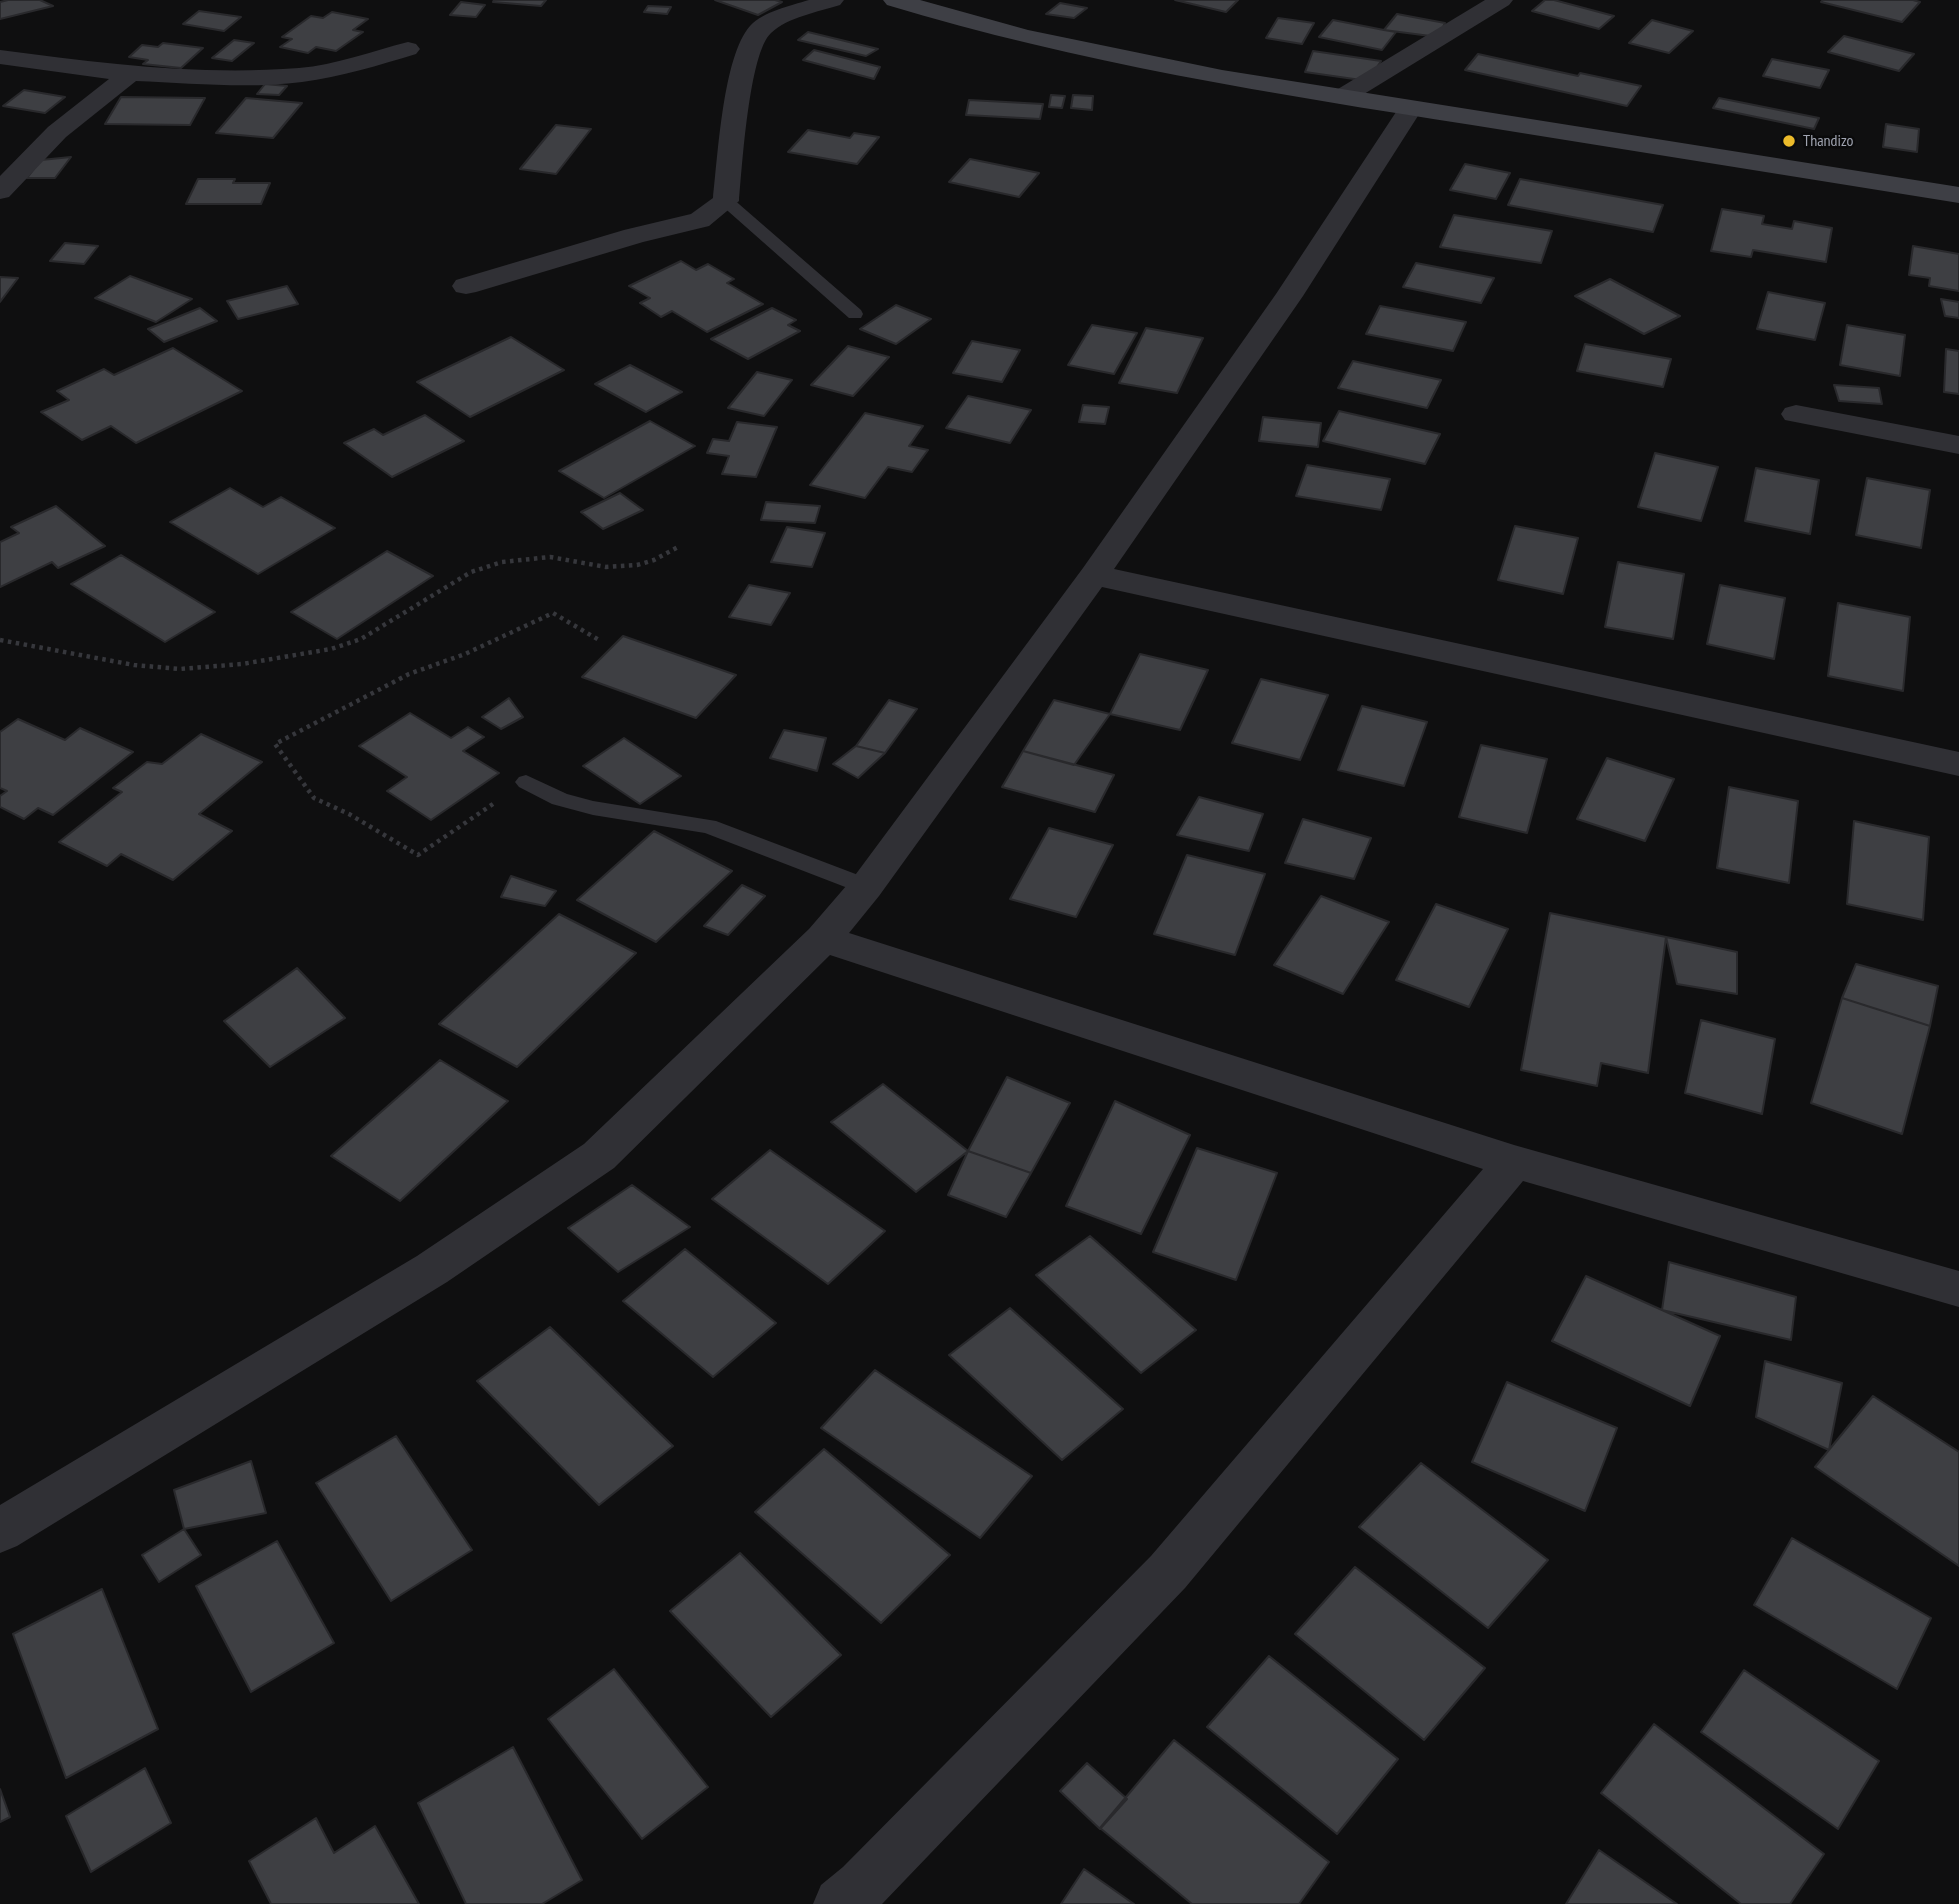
<!DOCTYPE html>
<html>
<head>
<meta charset="utf-8">
<style>
  body { margin:0 }
  canvas { display:block; background:#0f0f10 }
</style>
</head>
<body>
<canvas width="1959" height="1904"></canvas>
<script>
const c = document.querySelector('canvas').getContext('2d');
c.lineJoin = 'round';
function fillPath(path, color) { c.fillStyle = color; c.fill(path, 'evenodd'); }
function trace(path, color, width, dash) { c.strokeStyle = color; c.lineWidth = width; c.lineCap = dash ? 'butt' : 'round'; c.setLineDash(dash || []); c.stroke(path); }
function write(font, color, halo, rows, align = 'center') {
  c.font = font + ' "PT Sans Narrow",sans-serif'; c.lineWidth = 5; c.setLineDash([]); c.textBaseline = 'middle'; c.strokeStyle = halo; c.fillStyle = color; for (const [text, x, y, turn = 0] of rows) {
    c.save(); c.translate(x, y); c.rotate((+turn || 0) * Math.PI / 180); c.textAlign = isNaN(turn) ? turn : align; if (halo) c.strokeText(text, 0, 0); c.fillText(text, 0, 0); c.restore();
  }
}
const building = new Path2D(`
  M8,0h32l13,6 -53,13v-17z
  M494,0h52l-5,6 -48,-4z
  M715,0h60l7,2 -24,13z
  M1175,0h63l-12,12z
  M1545,0h9l60,16 -15,13 -67,-18z
  M1823,0h90l7,2 -18,20 -81,-20z
  M461,2l24,3 -9,12 -26,-2z
  M1060,3l27,5 -13,10 -28,-4z
  M648,6l23,1 -4,7 -23,-2z
  M199,11l42,6 -17,14 -41,-7z
  M332,12l36,7 -15,11 10,2 -27,19 -20,-4 -8,6 -28,-6 12,-8 -10,-2 29,-21 12,2z
  M1397,14l48,9 -7,14 -54,-7z
  M1278,18l36,5 -12,21 -36,-6z
  M1333,20l51,10 12,2 -14,18 -63,-13z
  M1652,20l41,11 -24,22 -40,-10z
  M808,32l70,17 -12,7 -68,-16z
  M1844,36l70,18 -15,17 -71,-19z
  M234,40l20,3 -22,18 -20,-3z
  M163,43l40,5 -22,20 -38,-4 5,-4 -19,-3 13,-12 16,2z
  M814,50l66,17 -6,12 -71,-19z
  M1313,51l68,10 -13,20 -63,-9z
  M1478,54l100,22 2,-3 61,13 -14,20 -162,-36z
  M1772,59l57,11 -9,18 -57,-12z
  M265,84l22,2 -8,9 -22,-1z
  M24,90l41,7 -20,16 -42,-7z
  M1051,95l14,1 -3,12 -13,-1z
  M1073,95l20,1 -1,14 -21,-2z
  M121,97l84,1 -15,27 -85,-1z
  M246,98l56,5 -29,35 -57,-5z
  M1719,98l100,20 -5,11 -101,-21z
  M969,100l74,4 -3,15 -74,-4z
  M1886,124l33,5 -2,23 -34,-5z
  M556,125l35,4 -35,45 -36,-5z
  M808,130l42,8 4,-5 25,4 -22,27 -69,-12z
  M71,157l-16,21h-28l14,-18z
  M970,159l69,14 -20,24 -70,-15z
  M1465,164l45,9 -14,26 -46,-9z
  M198,179h37l-2,4h37l-9,21h-75z
  M1520,179l143,26 -10,27 -145,-27z
  M1722,209l42,7 -2,8 30,5 2,-8 38,7 -6,34 -73,-12 -2,7 -40,-6z
  M1454,215l98,16 -11,32 -101,-16z
  M65,243l33,3 -14,18 -34,-3z
  M1913,246l46,8v37l-30,-5 1,-8 -21,-3z
  M681,261l15,9 12,-6 26,15 -7,4 36,21 -56,28 -35,-21 -11,6 -21,-14 10,-5 -21,-12z
  M1416,263l78,15 -13,25 -78,-16z
  M130,276l62,23 -36,23 -61,-24z
  M0,277l18,1 -18,24z
  M1610,279l70,37 -36,18 -69,-38z
  M287,286l11,18 -60,15 -11,-18z
  M1768,292l57,11 -10,37 -58,-11z
  M1941,299l18,3v16l-14,-2z
  M896,305l35,14 -35,25 -36,-15z
  M1380,306l86,16 -13,29 -87,-17z
  M200,308l17,13 -53,21 -16,-13z
  M772,308l24,12 -8,5 12,6 -52,28 -37,-20z
  M1092,325l45,8 -23,41 -46,-9z
  M1847,325l58,10 -5,41 -60,-11z
  M1146,328l57,10 -26,55 -58,-10z
  M511,337l53,33 -94,47 -53,-35z
  M972,341l48,9 -18,32 -49,-9z
  M1585,344l86,15 -8,28 -86,-16z
  M848,346l41,11 -36,39 -42,-11z
  M173,348l69,43 -106,52 -25,-17 -29,14 -41,-28 28,-12 -12,-9 47,-22 10,6z
  M1946,349l13,2v43l-15,-2z
  M1353,361l88,19 -14,28 -89,-20z
  M630,365l52,27 -36,20 -51,-28z
  M757,372l35,8 -28,36 -36,-8z
  M1834,385l45,3 3,16 -43,-3z
  M968,396l63,14 -21,33 -64,-15z
  M1083,405l26,2 -4,17 -26,-2z
  M1339,411l101,23 -15,30 -102,-23z
  M865,413l58,13 -14,20 19,4 -16,22 -24,-5 -23,31 -55,-13z
  M425,415l39,26 -72,36 -48,-34 30,-14 9,6z
  M1263,417l58,6 -3,24 -59,-6z
  M650,421l45,25 -91,52 -45,-27z
  M737,422l40,5 -21,50 -34,-3 7,-18 -22,-3 6,-14 16,2z
  M1655,453l63,14 -17,54 -63,-14z
  M1307,465l83,14 -9,31 -85,-14z
  M1756,468l63,12 -9,54 -65,-13z
  M1867,478l63,12 -9,58 -65,-13z
  M230,488l33,19 18,-10 54,31 -77,46 -88,-52z
  M620,493l23,17 -40,19 -22,-17z
  M766,502l54,4 -5,17 -54,-3z
  M56,506l49,40 -47,22 -6,-6 -52,25v-45l19,-9 -8,-6z
  M1515,526l63,12 -15,56 -65,-14z
  M787,527l38,6 -13,34 -41,-5z
  M387,551l46,25 -96,63 -46,-27z
  M121,555l94,57 -50,30 -94,-58z
  M1618,562l66,12 -11,65 -68,-12z
  M749,585l41,8 -19,32 -42,-8z
  M1720,585l65,13 -11,61 -67,-15z
  M1838,603l72,14 -7,74 -75,-15z
  M623,636l113,39 -40,43 -114,-41z
  M1140,654l68,16 -28,60 -70,-16z
  M1261,679l67,16 -28,65 -68,-17z
  M509,698l14,19 -22,12 -19,-12z
  M889,700l28,9 -32,44 -29,-7z
  M1054,700l56,14 -36,51 -51,-14z
  M1362,706l65,16 -23,64 -66,-16z
  M410,713l41,25 17,-11 16,10 -21,14 36,22 -68,47 -44,-29 20,-14 -48,-31z
  M18,719l47,21 15,-12 53,24 -80,63 -15,-7 -14,11 -24,-12v-11l7,-5 -7,-3v-56z
  M784,730l42,8 -9,33 -47,-13z
  M201,734l61,28 -63,52 33,17 -59,49 -52,-26 -14,12 -48,-24 63,-50 -9,-4 34,-26 15,2z
  M624,738l57,38 -41,28 -57,-38z
  M1481,745l66,14 -20,74 -68,-16z
  M856,746l29,7 -27,25 -25,-14z
  M1023,751l91,24 -19,37 -93,-25z
  M1607,758l67,21 -29,62 -68,-22z
  M1729,787l69,14 -9,82 -72,-15z
  M1199,797l64,17 -14,37 -72,-16z
  M1303,819l68,19 -17,41 -69,-16z
  M1854,821l75,16 -6,83 -76,-16z
  M1049,828l64,17 -37,72 -66,-18z
  M654,831l78,40 -76,71 -79,-42z
  M1187,855l78,19 -30,81 -81,-21z
  M511,876l45,15 -11,15 -44,-9z
  M742,885l23,11 -37,39 -24,-9z
  M1321,896l68,26 -46,72 -69,-29z
  M1436,904l72,25 -39,78 -73,-27z
  M1550,913l116,24 -18,136 -47,-10 -4,23 -76,-16z
  M559,914l77,39 -119,114 -78,-43z
  M1666,937l71,15v42l-60,-10z
  M1856,964l82,22 -8,40 -88,-28z
  M297,968l48,50 -75,49 -46,-46z
  M1842,998l88,28 -28,108 -91,-31z
  M1701,1020l74,19 -13,75 -77,-21z
  M440,1060l68,41 -108,100 -69,-45z
  M1007,1077l63,26 -39,70 -63,-22z
  M883,1084l85,67 -52,41 -85,-70z
  M1115,1101l75,34 -49,99 -75,-28z
  M1197,1148l80,25 -41,107 -83,-28z
  M770,1150l115,81 -57,53 -116,-85z
  M968,1151l63,22 -25,44 -58,-22z
  M632,1185l58,42 -72,45 -50,-44z
  M1090,1236l106,94 -55,43 -105,-98z
  M685,1249l91,74 -63,54 -90,-76z
  M1669,1262l127,35 -5,43 -129,-30z
  M1586,1276l134,60 -30,70 -138,-65z
  M1010,1308l113,101 -61,51 -113,-105z
  M550,1327l123,119 -74,59 -122,-124z
  M1765,1361l77,22 -13,67 -73,-33z
  M875,1370l157,106 -52,62 -159,-110z
  M1507,1382l110,46 -32,83 -113,-49z
  M1873,1396l86,56v114l-144,-99z
  M396,1436l76,114 -81,51 -75,-118z
  M824,1449l126,106 -69,68 -126,-111z
  M251,1461l15,52 -82,16 -10,-39z
  M1421,1463l127,97 -60,68 -129,-101z
  M184,1529l17,26 -42,27 -17,-27z
  M1792,1538l139,80 -34,71 -143,-84z
  M277,1541l57,102 -83,49 -55,-106z
  M740,1553l101,102 -70,62 -101,-106z
  M1355,1567l130,101 -61,72 -129,-106z
  M102,1589l56,140 -92,49 -53,-144z
  M1269,1656l129,103 -61,75 -130,-107z
  M614,1669l94,118 -66,52 -94,-120z
  M1744,1670l135,91 -41,68 -137,-97z
  M1654,1724l170,130 -34,50h-49l-140,-111z
  M1174,1740l155,122 -30,42h-107l-92,-76z
  M513,1747l69,133 -40,24h-76l-48,-101z
  M1087,1763l40,36 -27,30 -40,-38z
  M145,1768l26,55 -80,49 -25,-56z
  M0,1789l10,28 -10,5z
  M316,1818l18,35 41,-27 44,78h-148l-22,-43z
  M1599,1850l78,54h-111z
  M1084,1869l50,35h-73z`);
fillPath(building, '#3e3f43');
trace(building, '#29292c', 2);
trace(new Path2D(`
  M0,640l134,25 46,4 62,-5 89,-15 30,-10 110,-67 31,-10 48,-5 56,10 31,-2 17,-5 26,-14
  M493,804l-75,51 -69,-41 -35,-16 -39,-54 134,-70 56,-20 88,-41 46,27`), '#36373c', 4.5, [3.5, 4.5]);
fillPath(new Path2D(`
  M726,196l6,2 129,112 2,4 -2,4h-12l-129,-114 -2,-3z
  M526,775l41,19 26,7 123,20 158,60 3,6 -3,6 -8,2 -161,-62 -112,-18 -41,-11 -33,-17 -4,-5 4,-5z`), '#303035');
fillPath(new Path2D(`
  M809,0h35l-4,5c-22,7 -52,12 -69,28 -22,20 -29,135 -32,168l-30,25 -66,16 -167,50 -10,2 -10,-2 -4,-6 4,-6 168,-50 67,-16 22,-16c5,-42 10,-142 37,-172 14,-15 40,-20 59,-26z
  M1485,0h28l-4,5 -158,97 -9,2 -9,-2 -3,-5 3,-5z
  M408,42l8,2 4,5 -4,5c-37,11 -75,23 -114,28 -54,7 -112,1 -166,-1l-70,56 -57,60 -9,2v-23l48,-49 61,-48 -109,-15v-14c99,13 199,26 299,18 37,-3 73,-17 109,-26z
  M1411,101l9,2 3,5 -120,188 -189,273 845,183v24l-857,-189 -223,309 -30,37 665,212 445,126v36l-436,-126 -338,407 -303,316h-69l8,-19 22,-18 308,-311 332,-387 -653,-214 -216,213 -167,114 -430,264 -17,7v-48l417,-249 167,-112 225,-215 44,-51 230,-310 193,-274 126,-191z
  M1796,405l163,31v18l-174,-34 -4,-6 4,-6z`), '#303035');
fillPath(new Path2D(`
  M883,0h37l108,30 194,40 737,117v16c-162,-26 -325,-52 -487,-78 -198,-31 -394,-62 -585,-120z`), '#3e3f45');
for (const [x, y, r, color] of [
  [1789,141,7,"#ecbb2b"]
]) { const dot = new Path2D(); dot.arc(x, y, r, 0, 2 * Math.PI); c.fillStyle = color; c.fill(dot); trace(dot, '#0a0a0b', 2.5); }
write('16px', '#a0a4b1', '#0a0a0b', [
  ["Thandizo",1803,141]
], 'left');
</script>
</body>
</html>
